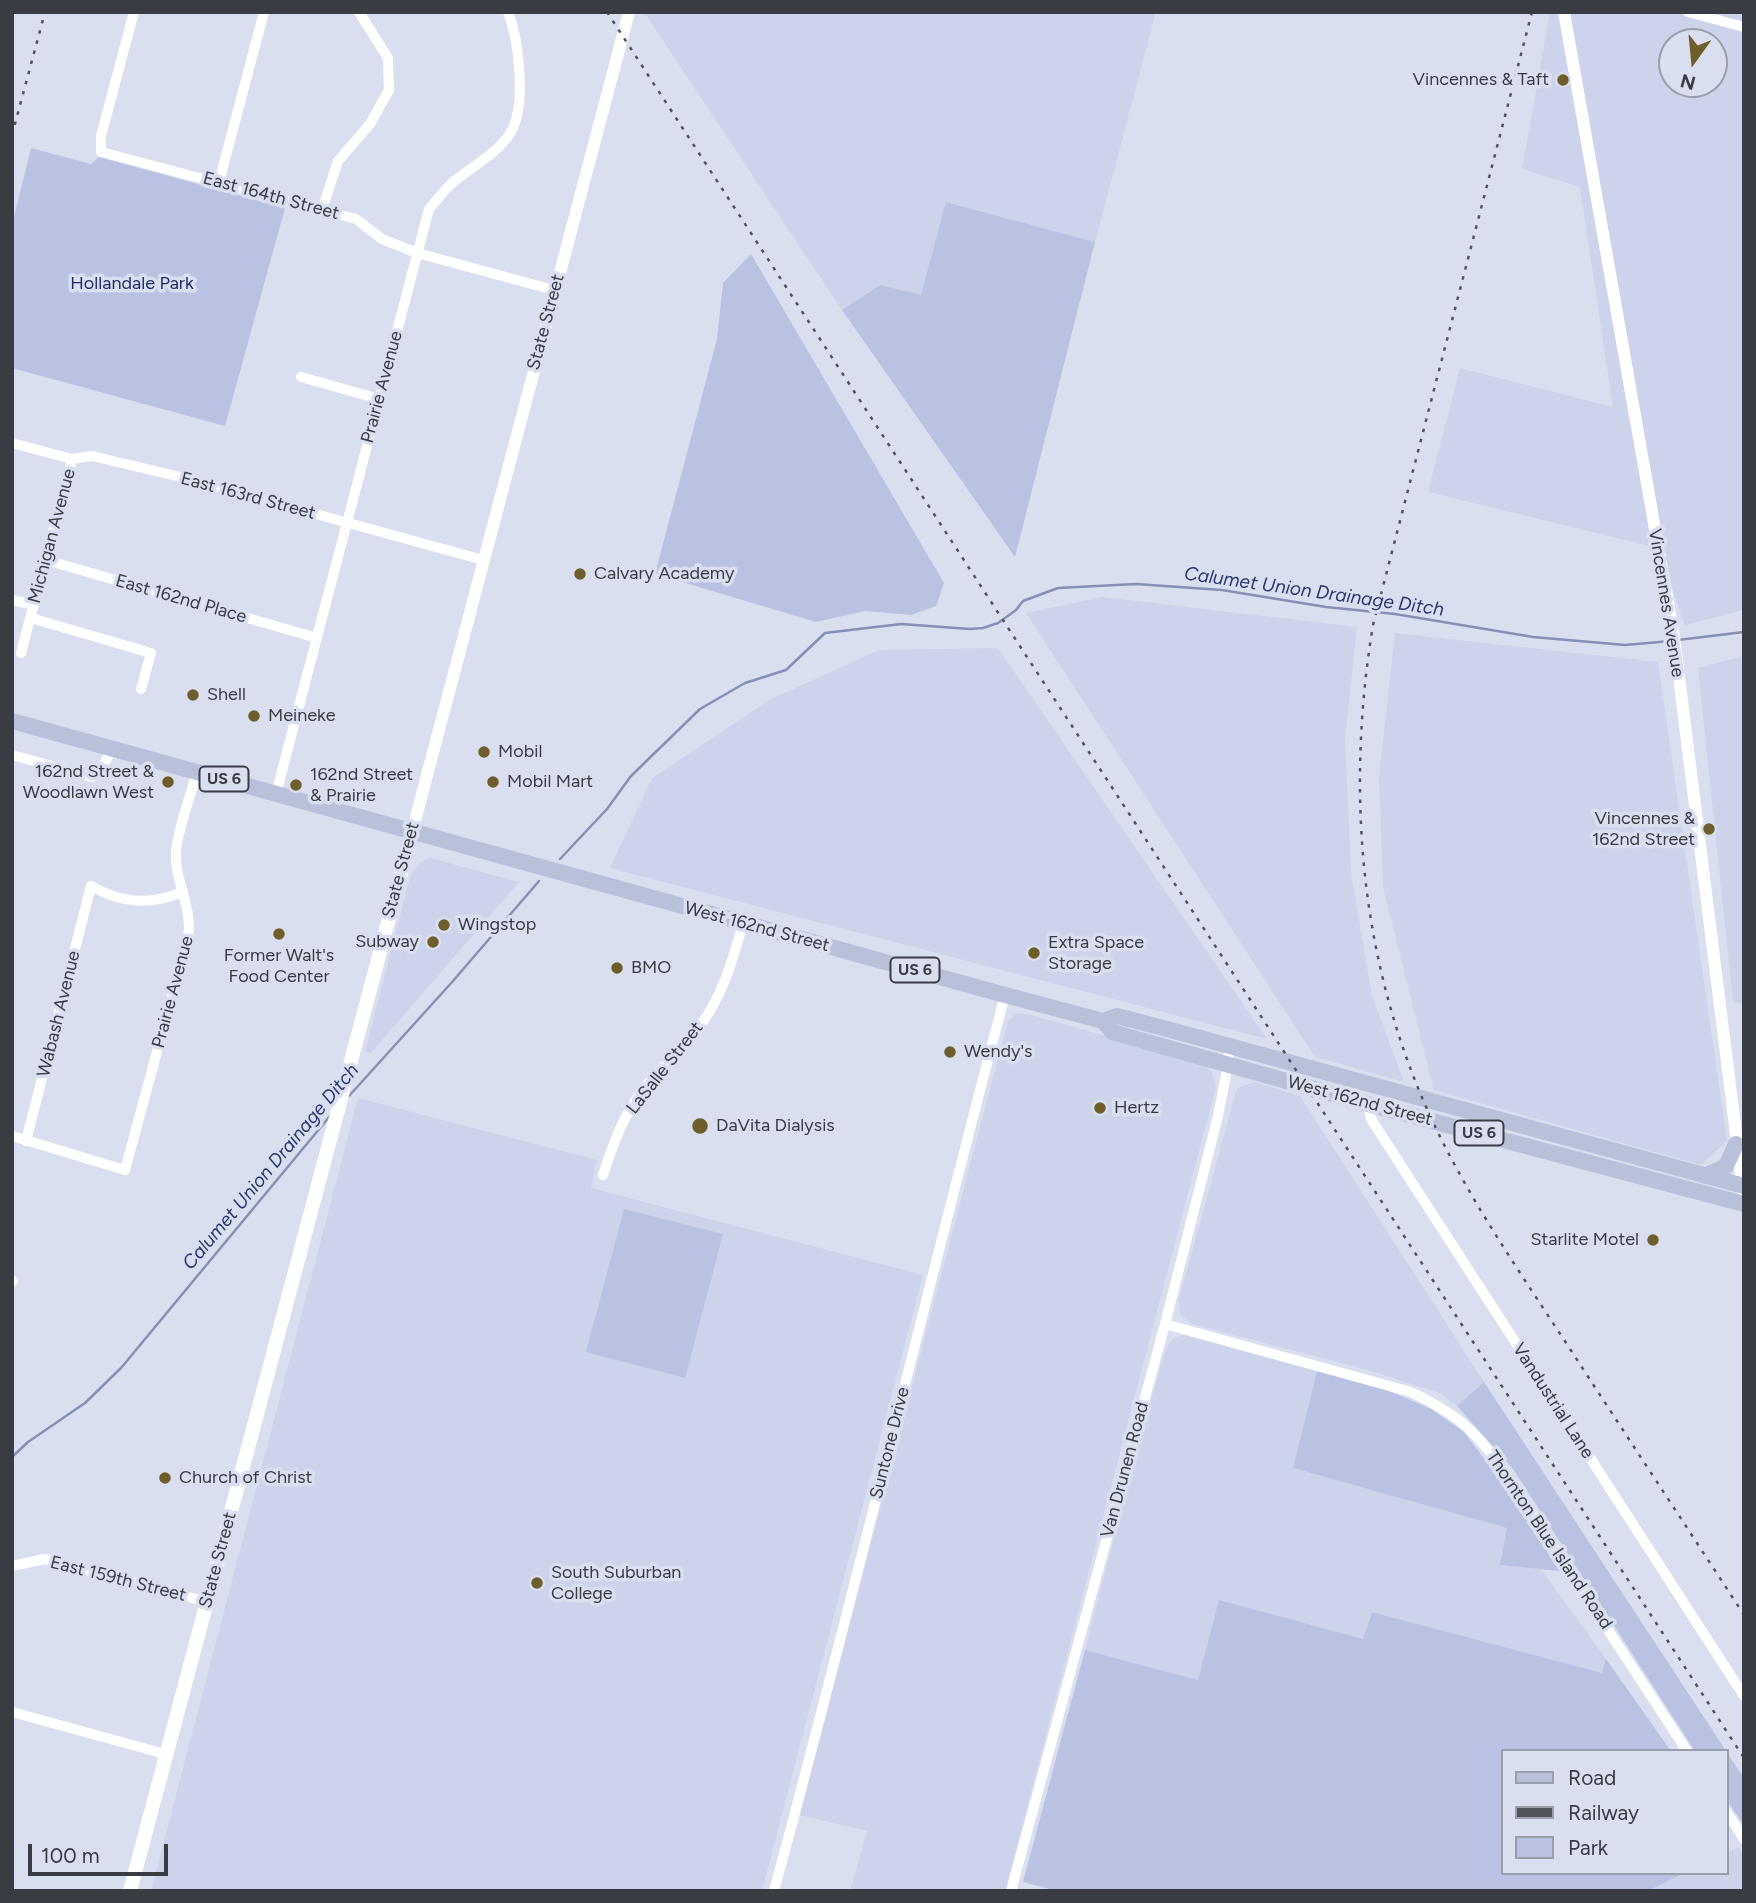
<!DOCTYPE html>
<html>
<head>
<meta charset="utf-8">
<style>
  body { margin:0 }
  #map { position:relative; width:1756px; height:1903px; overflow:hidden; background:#dadff0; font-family:Figtree,sans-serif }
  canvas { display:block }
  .frame { position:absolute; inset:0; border:14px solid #3a3c43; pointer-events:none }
  .legend { position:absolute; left:1501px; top:1749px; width:228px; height:126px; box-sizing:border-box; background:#dadff0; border:2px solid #9a9eab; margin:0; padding:9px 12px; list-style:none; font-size:21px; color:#3a3c43 }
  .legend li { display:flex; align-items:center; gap:14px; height:35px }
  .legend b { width:35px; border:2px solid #9a9eab }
  .north { position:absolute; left:1658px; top:28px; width:70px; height:70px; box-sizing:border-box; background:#dadff0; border:2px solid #9a9eab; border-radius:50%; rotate:195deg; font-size:19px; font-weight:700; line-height:28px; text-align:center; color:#3a3c43 }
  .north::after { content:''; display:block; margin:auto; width:24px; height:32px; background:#6e5e2c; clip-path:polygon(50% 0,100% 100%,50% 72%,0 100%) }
  .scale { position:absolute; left:28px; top:1844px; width:140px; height:32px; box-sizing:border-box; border:4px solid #3a3c43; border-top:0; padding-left:9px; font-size:21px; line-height:24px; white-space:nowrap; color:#3a3c43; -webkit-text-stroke:5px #dadff0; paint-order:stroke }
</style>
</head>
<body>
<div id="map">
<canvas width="1756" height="1903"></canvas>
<div class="frame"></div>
<ul class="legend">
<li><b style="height:9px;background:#b9c0d9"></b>Road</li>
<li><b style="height:9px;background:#52545c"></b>Railway</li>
<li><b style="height:19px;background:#b9c2e2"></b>Park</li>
</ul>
<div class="north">N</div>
<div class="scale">100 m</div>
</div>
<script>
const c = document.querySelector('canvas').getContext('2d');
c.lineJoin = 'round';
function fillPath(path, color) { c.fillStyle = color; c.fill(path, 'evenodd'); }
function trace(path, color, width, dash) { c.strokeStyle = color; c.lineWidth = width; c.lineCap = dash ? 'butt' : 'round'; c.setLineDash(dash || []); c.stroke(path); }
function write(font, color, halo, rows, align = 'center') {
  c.font = font + ' Figtree,sans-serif'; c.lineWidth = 7; c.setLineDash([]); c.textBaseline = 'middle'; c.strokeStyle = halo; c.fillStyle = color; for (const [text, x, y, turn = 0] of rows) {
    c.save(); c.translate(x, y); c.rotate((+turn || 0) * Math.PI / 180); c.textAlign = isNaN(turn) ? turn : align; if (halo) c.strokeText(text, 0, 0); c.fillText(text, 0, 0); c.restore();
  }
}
fillPath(new Path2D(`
  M644,12h512l-61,230 -148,-40 -26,94 -41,-11 -38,25z
  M1550,12h194v598l-59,15 -27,-77 -230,-56 32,-124 153,39 -33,-220 -58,-18zM1672,42h42v42h-42z
  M1102,597l255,30 -12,112 6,134 21,123 32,86 -89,-25 -289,-444z
  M1395,633l263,29 69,479 -26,24 -267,-75 -51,-203 -4,-110z
  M998,648l269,391 -657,-171 42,-90 117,-78 110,-50z
  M1744,656v348l-11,-2 -35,-334z
  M430,858l89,24 -148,171 -6,-1 42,-163 5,-16 8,-11z
  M1015,1014h12l175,49 9,8 5,16 -211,804h-155l17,-60 -67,-16 187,-715 21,-79z
  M1255,1082l45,14 184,286 -27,24 -18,-13 -71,-23 -176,-46 -12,-10 -1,-15 58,-211z
  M358,1098l239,62 -6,28 332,87 -161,616h-611z
  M1184,1335l133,36 -24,97 215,60 -7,37 40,4 65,90 -3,15 -231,-62 -9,27 -144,-38 -21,79 -113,-30 58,-223 24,-81 7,-8z
  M1739,1847l5,8v36h-96l36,-18h42v-20z`), '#ccd3eb');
fillPath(new Path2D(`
  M31,148l60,16 8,-7 186,51 -60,218 -213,-58v-143z
  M946,202l149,40 -80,315 -173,-247 38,-25 41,10z
  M751,254l193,329 -8,23 -25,9 -46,-4 -49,11 -161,-48 62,-235 6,-56z
  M624,1209l99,25 -38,144 -99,-26z
  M1317,1371l65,17 49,21 33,23 49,65 46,74 -59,-6 7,-37 -214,-60z
  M1484,1382l242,369h-31l-182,-282 -56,-63z
  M1219,1600l144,39 9,-27 230,61 4,-14 65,92h-169v122h182l-36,18h-591l-34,-9 62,-232 113,30z
  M1726,1751l18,27v47l-18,-26z`), '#b9c2e2');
trace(new Path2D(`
  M1678,640l66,-8
  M560,859l47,-50 24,-33 69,-67 45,-26 41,-13 39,-37 76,-9 69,5 13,-1 15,-5 18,-13 7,-9 35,-13 78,-4 86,6 104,17 69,7 138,23 92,8 46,-4
  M349,1096l104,-115 86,-100
  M12,1457l16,-15 57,-39 36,-35 209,-252`), '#868fb6', 2.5);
trace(new Path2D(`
  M134,12l-33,124v16l255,67 26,20 35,14 137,37
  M1688,12l56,15
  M219,182l45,-170
  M322,210l16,-49 32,-37 19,-34 -1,-32 -29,-46
  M301,377l78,22
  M12,443l60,16 20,-3 97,23 294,81
  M46,560l271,78
  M12,600l22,5
  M31,618l120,35 -10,36
  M21,653l51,-194
  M12,755l80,22 8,-6 13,-23
  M276,794l153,-585c7,-8 14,-17 22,-25 18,-16 50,-32 61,-54 14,-28 7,-89 -4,-118
  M1368,1104l3,15 373,577
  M12,1136l113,34 63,-233c5,-30 -14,-56 -12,-86 2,-23 15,-56 21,-79
  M26,1141l65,-255c31,18 59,19 92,6
  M603,1175c10,-31 21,-62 42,-88 16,-19 35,-36 51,-56 25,-30 37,-71 47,-108
  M12,1281h1
  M1165,1324l246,68c43,21 61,35 90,74l186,285
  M12,1566l33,-7 162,43
  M12,1712l153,42
  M1726,1811l18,28
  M774,1891c81,-298 152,-598 231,-896
  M1011,1891l154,-567 53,-208 10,-51 1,-18`), '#fff', 10);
trace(new Path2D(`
  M1564,12l110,625 70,561
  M412,832l217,-820`), '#fff', 12);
trace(new Path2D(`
  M130,1891l282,-1059`), '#fff', 14);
trace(new Path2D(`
  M12,721l993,274 98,26 14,-5 50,13 577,157
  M1103,1021l9,11 256,72 376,100
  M1705,1176l21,-10 10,-22`), '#b9c0d9', 16);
trace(new Path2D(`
  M607,12l1137,1746
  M1532,12l-159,613c-30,182 -10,369 78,533 35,66 78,128 119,191 58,89 116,177 174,266
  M12,135l33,-123`), '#52545c', 2.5, [3.5, 7]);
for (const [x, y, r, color] of [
  [1563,80,7,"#6e5e2c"],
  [580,574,7,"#6e5e2c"],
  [193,695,7,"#6e5e2c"],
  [254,716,7,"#6e5e2c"],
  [484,752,7,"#6e5e2c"],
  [168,782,7,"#6e5e2c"],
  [493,782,7,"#6e5e2c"],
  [296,785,7,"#6e5e2c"],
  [1709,829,7,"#6e5e2c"],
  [444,925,7,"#6e5e2c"],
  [279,934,7,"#6e5e2c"],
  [433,942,7,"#6e5e2c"],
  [1034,953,7,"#6e5e2c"],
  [617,968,7,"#6e5e2c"],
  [950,1052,7,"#6e5e2c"],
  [1100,1108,7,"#6e5e2c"],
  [700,1126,9,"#6e5e2c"],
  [1653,1240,7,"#6e5e2c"],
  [165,1478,7,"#6e5e2c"],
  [537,1583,7,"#6e5e2c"]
]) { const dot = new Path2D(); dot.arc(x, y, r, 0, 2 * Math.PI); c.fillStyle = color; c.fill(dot); trace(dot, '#dadff0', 2.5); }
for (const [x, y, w] of [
  [224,779,49],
  [915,970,49],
  [1479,1133,49]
]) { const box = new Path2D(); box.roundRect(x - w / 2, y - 12.5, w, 25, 5); c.fillStyle = '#dadff0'; c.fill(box); trace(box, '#3a3c43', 2); }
write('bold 16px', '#3a3c43', null, [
  ["US 6",224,779],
  ["US 6",915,970],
  ["US 6",1479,1133]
]);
write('18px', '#3a3c43', '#dadff0', [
  ["Vincennes & Taft",1549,80,"right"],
  ["Calvary Academy",594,574],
  ["Shell",207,695],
  ["Meineke",268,716],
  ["Mobil",498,752],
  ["162nd Street &",154,772,"right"],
  ["Woodlawn West",154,793,"right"],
  ["162nd Street",310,775],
  ["& Prairie",310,796],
  ["Mobil Mart",507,782],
  ["Vincennes &",1695,819,"right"],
  ["162nd Street",1695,840,"right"],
  ["Wingstop",458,925],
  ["Subway",419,942,"right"],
  ["Extra Space",1048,943],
  ["Storage",1048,964],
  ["Former Walt's",279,956,"center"],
  ["Food Center",279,977,"center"],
  ["BMO",631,968],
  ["Wendy's",964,1052],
  ["Hertz",1114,1108],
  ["DaVita Dialysis",716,1126],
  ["Starlite Motel",1639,1240,"right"],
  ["Church of Christ",179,1478],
  ["South Suburban",551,1573],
  ["College",551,1594]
], 'left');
write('18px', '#3a3c43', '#dadff0', [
  ["East 164th Street",271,196,15],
  ["State Street",546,322,-75],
  ["Prairie Avenue",382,387,-75],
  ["East 163rd Street",248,496,15],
  ["Michigan Avenue",52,536,-75],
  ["East 162nd Place",181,599,16],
  ["Vincennes Avenue",1666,603,81],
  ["State Street",401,870,-75],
  ["West 162nd Street",757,927,15],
  ["Prairie Avenue",173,992,-75],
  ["Wabash Avenue",59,1014,-76],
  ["LaSalle Street",665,1068,-52],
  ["West 162nd Street",1360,1101,15],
  ["Vandustrial Lane",1553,1401,57],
  ["Suntone Drive",890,1443,-76],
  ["Van Drunen Road",1125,1470,-75],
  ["Thornton Blue Island Road",1549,1540,56],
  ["State Street",218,1560,-75],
  ["East 159th Street",118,1579,14]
]);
write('18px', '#232c68', '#dadff0', [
  ["Hollandale Park",132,284]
]);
write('italic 19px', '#2b3572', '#dadff0', [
  ["Calumet Union Drainage Ditch",1314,592,8],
  ["Calumet Union Drainage Ditch",271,1167,-50]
]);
</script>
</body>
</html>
